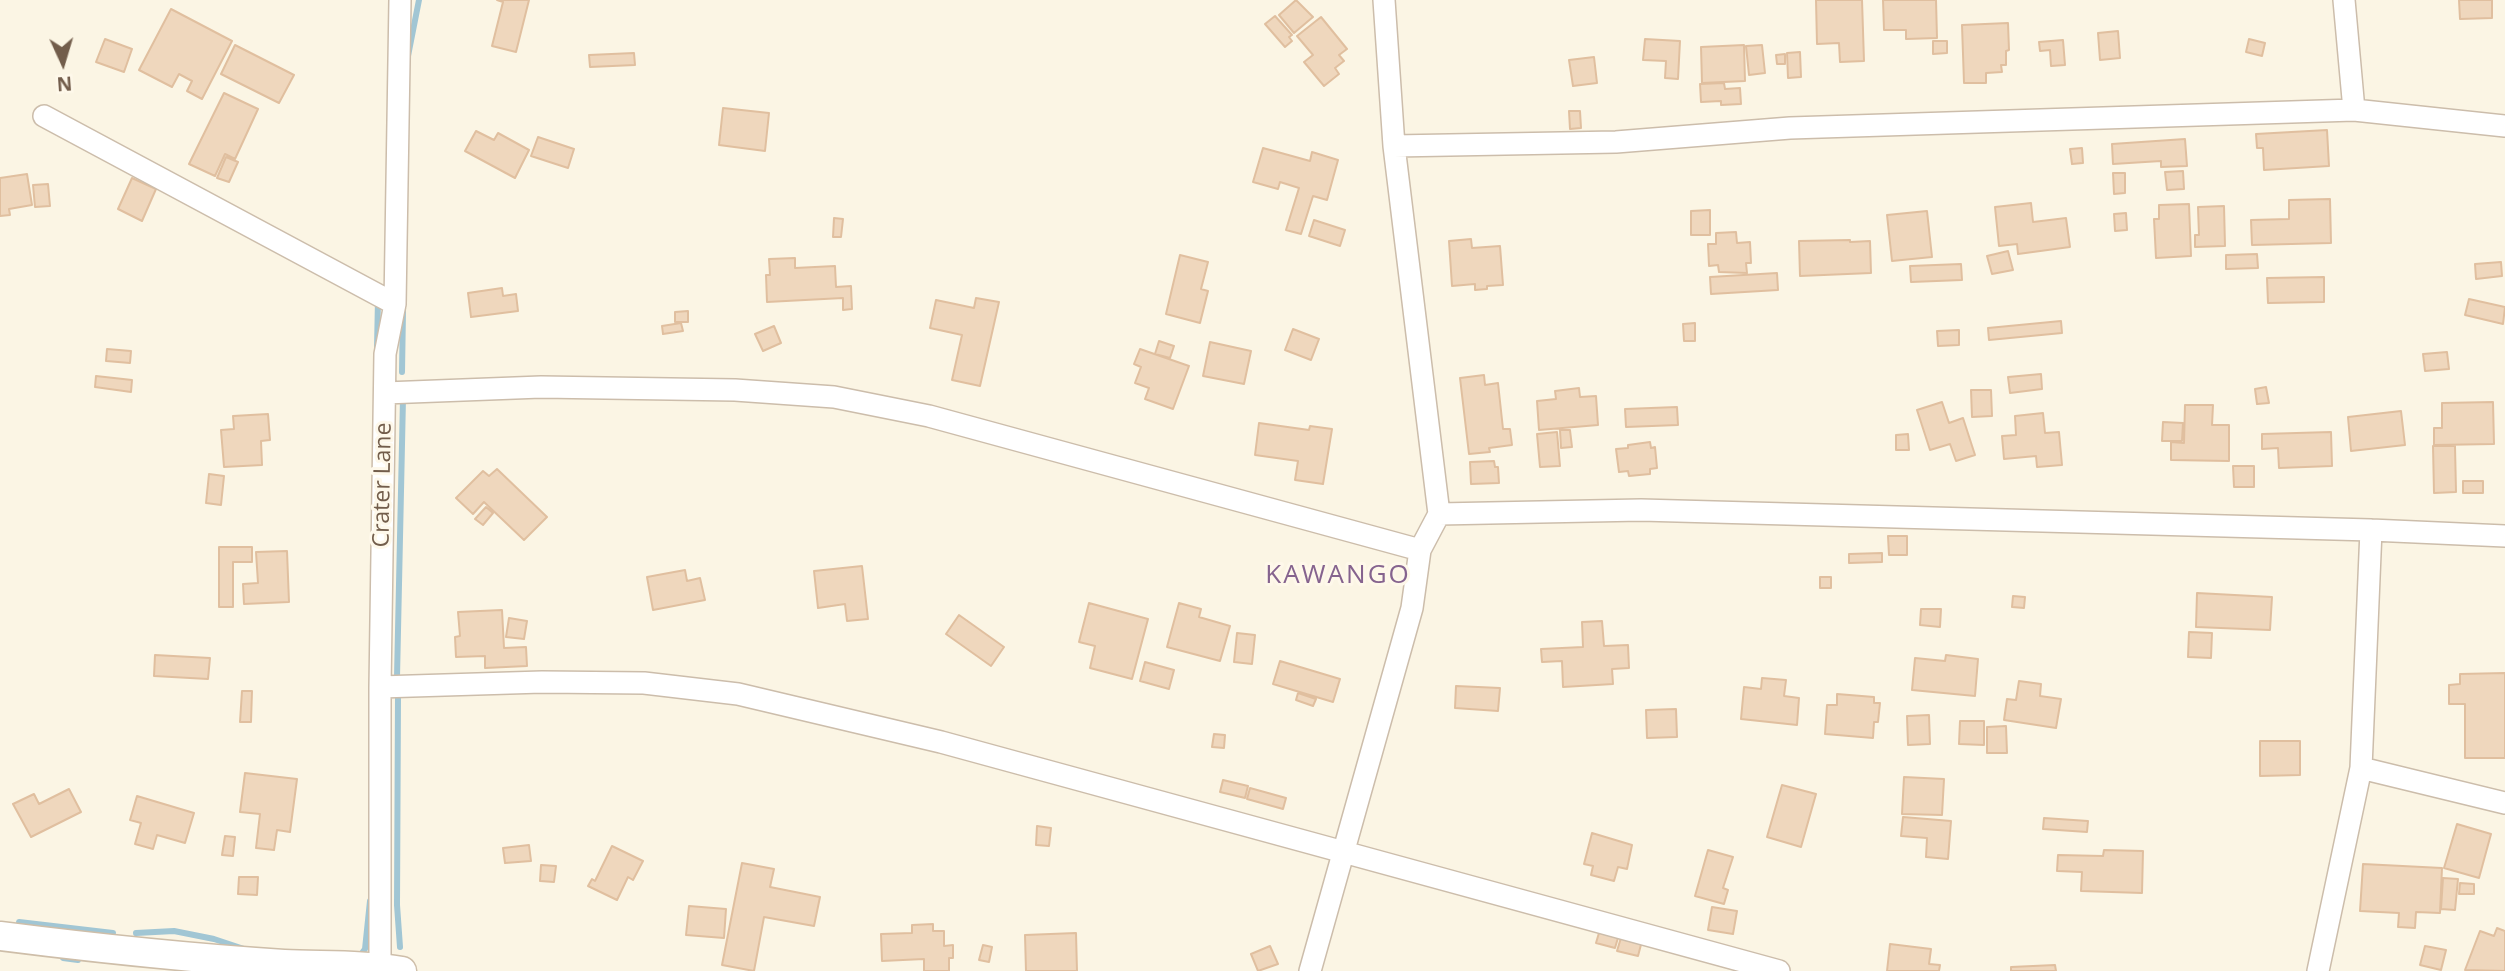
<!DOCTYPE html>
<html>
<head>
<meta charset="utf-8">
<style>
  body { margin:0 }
  #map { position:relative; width:2505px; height:971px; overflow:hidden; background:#fbf5e4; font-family:"Open Sans",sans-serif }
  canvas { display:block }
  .north { position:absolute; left:28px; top:28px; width:70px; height:70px; -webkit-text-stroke:5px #fef8ea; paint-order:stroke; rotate:176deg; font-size:19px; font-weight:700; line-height:28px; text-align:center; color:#725d4b }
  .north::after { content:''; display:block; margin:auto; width:24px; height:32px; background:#725d4b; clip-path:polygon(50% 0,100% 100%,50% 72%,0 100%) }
</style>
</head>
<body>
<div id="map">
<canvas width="2505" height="971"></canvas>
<div class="north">N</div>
</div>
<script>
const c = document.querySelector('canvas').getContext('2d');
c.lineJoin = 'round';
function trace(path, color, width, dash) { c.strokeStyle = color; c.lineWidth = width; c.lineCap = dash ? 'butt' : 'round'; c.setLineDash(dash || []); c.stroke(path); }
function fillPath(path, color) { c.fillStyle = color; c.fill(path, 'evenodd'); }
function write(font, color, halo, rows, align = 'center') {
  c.font = font + ' "Open Sans",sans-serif'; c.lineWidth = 6; c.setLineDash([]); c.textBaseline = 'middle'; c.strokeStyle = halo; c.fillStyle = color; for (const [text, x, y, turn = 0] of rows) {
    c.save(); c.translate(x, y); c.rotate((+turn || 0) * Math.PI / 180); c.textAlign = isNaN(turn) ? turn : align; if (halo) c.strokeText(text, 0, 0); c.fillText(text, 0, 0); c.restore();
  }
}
trace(new Path2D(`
  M408,56l11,-56
  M377,348l1,-49
  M402,372l1,-61
  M397,677l6,-279
  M398,696l-1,209 3,42
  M19,922l94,11
  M136,933l38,-2 40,8 30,10
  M359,957l6,-8 5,-48
  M63,958l15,2`), '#a1c6d4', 6);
const building = new Path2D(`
  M497,0h32l-13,52 -24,-6 11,-44z
  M1296,0l17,17 -19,16 -15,-18z
  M1816,0h46l2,61 -24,1 -1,-19 -22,1z
  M1883,0h53l1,38 -31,1v-9h-22z
  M2459,0h33v18l-32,1z
  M171,9l61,32 -30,58 -15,-8 5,-10 -13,-7 -7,13 -33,-17z
  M1275,16l17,19 -3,2 3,4 -7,6 -20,-23z
  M1321,17l26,32 -8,6 5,6 -9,7 4,6 -15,12 -20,-24 9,-7 -16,-19z
  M2008,23l1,27 -3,1v14h-5l1,7 -16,1v10h-22l-2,-58z
  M2118,31l2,27 -20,2 -2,-27z
  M105,39l27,10 -8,23 -28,-10z
  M1645,39l35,2 -2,38 -13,-1 1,-17 -23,-1z
  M2249,39l16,4 -3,13 -16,-4z
  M2063,40l2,25 -14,1 -1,-16 -10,1 -1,-9z
  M1933,41h14v12l-14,1z
  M235,45l59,30 -15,28 -58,-29z
  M1744,45l1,36 -43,2 -1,-36z
  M1762,45l3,28 -16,2 -3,-29z
  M1800,52l1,25 -13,1 -1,-25z
  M634,53l1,12 -45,2 -1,-12z
  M1785,54v10h-8l-1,-9z
  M1594,57l3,26 -24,3 -4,-26z
  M1724,83l1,6 15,-1 1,16 -20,1v-4l-20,1 -1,-18z
  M224,93l34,16 -23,50 -10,-5 -10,22 -26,-12z
  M723,108l46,5 -4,38 -46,-6z
  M1569,111h11l1,17 -11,1z
  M2327,130l2,36 -65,4 -1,-22h-6l-1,-14z
  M476,131l18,9 4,-7 31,17 -14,28 -50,-27z
  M538,137l36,12 -6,19 -37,-12z
  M2185,139l2,27 -26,1v-6l-48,3 -1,-20z
  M1263,148l47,13 2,-9 26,8 -11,40 -14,-4 -12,38 -15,-4 13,-42 -19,-6 -2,7 -25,-7z
  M2082,148l1,15 -11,1 -2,-15z
  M226,157l12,5 -9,20 -12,-4z
  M2183,171l1,18 -17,1 -2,-18z
  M2113,173h12v20l-11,1z
  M27,174l5,31 -23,4 1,6 -10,1v-38z
  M132,178l24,11 -14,32 -24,-12z
  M48,184l2,22 -15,1 -2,-22z
  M2330,199l1,44 -79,2 -1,-25 38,-1v-19z
  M2031,203l2,19 33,-4 4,29 -52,7 -1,-10 -18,2 -4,-39z
  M2189,204l2,52 -35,2 -2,-39h5v-14z
  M2224,206l1,40 -30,1v-12h4l-1,-28z
  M1710,210v25h-19v-24z
  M1927,211l5,46 -40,4 -5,-46z
  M2126,213l1,17 -12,1 -1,-17z
  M834,218l9,1 -2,18h-8z
  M1314,220l31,10 -5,16 -31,-10z
  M1736,232l1,11 13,-1 1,21h-5l1,10 -28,-1 -1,-7 -9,1 -1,-22h8v-11z
  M1471,239l1,9 28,-2 3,39 -16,1v3l-12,1v-6l-23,2 -3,-45z
  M1850,240v2l20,-1 1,32 -71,3 -1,-35z
  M2008,251l5,19 -21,4 -5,-18z
  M2257,254l1,14 -32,1v-14z
  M1180,255l28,7 -7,27 7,2 -8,32 -34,-9z
  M795,258v10l40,-2 1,21 15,-1 1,23 -9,1v-12l-76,4 -1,-27h4l-1,-16z
  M2501,262l1,14 -26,3 -1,-15z
  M1961,264l1,16 -51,2 -1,-16z
  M1777,273l1,17 -67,4 -1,-17z
  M2324,277v25l-56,1 -1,-25z
  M502,288l1,8 13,-2 2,17 -47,6 -3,-24z
  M976,298l23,4 -19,84 -28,-6 10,-45 -32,-7 6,-28 38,8z
  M2469,299l36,8 -2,17 -38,-9z
  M688,311v11h-13v-10z
  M2061,321l1,12 -73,7 -1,-12z
  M681,323l2,8 -20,3 -1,-8z
  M1695,323v18h-11l-1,-17z
  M774,326l7,17 -18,8 -8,-17z
  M1293,329l26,10 -8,21 -26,-10z
  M1959,330v15l-21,1 -1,-15z
  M1159,341l15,5 -4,12 -15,-4z
  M1210,342l41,9 -7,33 -41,-8z
  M107,349l24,2 -1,12 -24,-2z
  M1140,349l49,17 -16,43 -28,-10 4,-11 -14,-5 6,-16 -7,-3z
  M2447,352l2,17 -24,2 -2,-17z
  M2041,374l1,15 -32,4 -2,-16z
  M1484,375l1,10 13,-2 5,46h7l2,16 -23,3 1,4 -21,2 -9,-76z
  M96,376l36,4 -1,12 -36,-5z
  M2266,387l3,16 -12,1 -2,-15z
  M1579,388l1,9 16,-1 2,29 -59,5 -2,-29 19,-2 -1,-8z
  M1971,390h20l1,26 -20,1z
  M1942,402l7,21 14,-5 12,37 -19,6 -6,-17 -20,6 -13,-40z
  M2493,402l1,42 -60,1v-17h8v-25z
  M2185,405h28l-1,20h17v36l-58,-1v-18l13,1z
  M1677,407l1,18 -52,2 -1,-18z
  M2401,411l4,34 -54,6 -3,-34z
  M2043,413l2,20 14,-1 3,33 -25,2 -1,-11 -32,3 -2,-23 14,-1 -1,-19z
  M268,414l2,26 -9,1 1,24 -38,2 -3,-37 13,-1 -1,-13z
  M2163,422l20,1 -1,18h-20z
  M1259,423l50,7 1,-4 22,3 -9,55 -28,-4 3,-19 -43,-6z
  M1560,430h10l2,17 -11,1z
  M1557,432l3,34 -20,1 -3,-33z
  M2331,432l1,34 -53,2 -1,-20 -16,1v-15z
  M1908,434l1,16h-13v-15z
  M1650,442l1,6 4,-1 2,21 -7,1v5l-21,2 -1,-5 -9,1 -3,-23 12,-1v-3z
  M2433,446h22l1,46 -22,1z
  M1494,461l1,6h3l1,16 -28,1 -1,-22z
  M2233,466h21v21h-20z
  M497,469l50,48 -23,23 -40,-38 -11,12 -17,-16 27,-27 6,5z
  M209,474l15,2 -3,29 -15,-2z
  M2463,481h20v12h-20z
  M486,507l7,6 -10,12 -8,-6z
  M1888,536h19v19h-18z
  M219,547h33v15h-19v45h-14z
  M287,551l2,51 -45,2 -1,-20 15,-1 -2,-31z
  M1882,553v9l-33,1v-9z
  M862,566l6,53 -21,2 -2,-17 -27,4 -4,-37z
  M685,570l2,11 13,-3 5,22 -52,10 -6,-33z
  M1820,577h11v11h-11z
  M2197,593l75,4 -2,33 -74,-3z
  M2013,596l12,1 -1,11 -12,-1z
  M1089,603l59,16 -16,60 -42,-11 5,-22 -16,-4z
  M1179,603l22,6 -2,8 31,9 -10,35 -53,-14z
  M1921,609h20l-1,18 -20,-2z
  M502,610l2,38 22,-1 1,19 -42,2v-12l-29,1 -1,-20 5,-1 -2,-24z
  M959,615l45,32 -13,19 -45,-32z
  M509,618l18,3 -3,18 -18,-2z
  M1602,621l2,25 24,-1 1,23 -17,1 1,15 -50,3 -1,-26 -20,1 -1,-13 42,-2 -1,-25z
  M2189,632l23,1 -1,25 -23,-1z
  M1237,633l18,2 -3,29 -18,-2z
  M155,655l55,3 -2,21 -54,-3z
  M1946,655l32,4 -3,37 -63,-6 3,-32 30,3z
  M1280,661l60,18 -7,23 -60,-18z
  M1145,662l29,8 -5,19 -29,-8z
  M2505,673v85h-40v-54h-16v-19l11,-1v-10z
  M1762,678l24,2 -2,16 15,2 -2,27 -56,-6 3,-32 17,2z
  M2019,681l22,3 -1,12 21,3 -5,29 -52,-8 3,-21 9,1z
  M1456,686l44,2 -2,23 -43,-3z
  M242,691h10l-1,31h-11z
  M1298,693l18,6 -3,7 -17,-6z
  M1837,694l37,3v6h6l-2,19h-4l-1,16 -48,-4 2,-29h10z
  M1676,709l1,28 -30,1 -1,-28z
  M1929,715l1,29 -22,1 -1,-29z
  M1960,721h24v24l-25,-1z
  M2006,726l1,27h-20v-26z
  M1214,734l11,1 -1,13 -12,-1z
  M2260,741h40v34l-40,1z
  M245,773l52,6 -7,53 -13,-2 -3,20 -18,-2 4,-34 -20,-2z
  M1904,777l40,2 -2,36 -40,-1z
  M1223,780l25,6 -3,12 -25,-6z
  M1782,785l34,9 -15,53 -34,-10z
  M1250,788l36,10 -3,11 -36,-10z
  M69,789l12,23 -50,25 -18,-33 21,-10 5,10z
  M137,796l57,17 -9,30 -28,-8 -4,14 -18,-5 6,-21 -11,-3z
  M1903,817l48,4 -3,38 -22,-2 1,-19 -26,-2z
  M2044,818l44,3 -1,11 -44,-3z
  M2457,824l34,10 -12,44 -35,-10z
  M1037,826l14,2 -2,18 -13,-1z
  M1592,833l40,12 -5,24 -9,-2 -4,14 -23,-6 2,-9 -9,-2z
  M225,836l10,1 -2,19 -11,-1z
  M529,845l2,16 -26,2 -2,-15z
  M612,846l31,15 -10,19 -5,-3 -11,23 -29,-14 4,-7 3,2z
  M1708,850l25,7 -10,31 5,2 -4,14 -29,-8z
  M2104,850l39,1 -1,42 -61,-2 1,-19 -25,-1 1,-16 45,1z
  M742,863l32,6 -4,18 50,10 -6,29 -50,-9 -10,54 -32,-6z
  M2363,864l79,4 -2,45 -24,-1 -1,16 -17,-1 1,-14 -39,-2z
  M541,865l15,1 -2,16 -14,-1z
  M239,877h19l-1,18 -19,-1z
  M2443,878l15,1 -3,31 -14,-1z
  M2460,883l14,1v10h-15z
  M689,906l37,3 -2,29 -38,-3z
  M1712,907l25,4 -4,23 -25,-4z
  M933,924v7h11v15l9,-1v13h-4v13h-25v-12l-42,2 -1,-27 31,-1v-8z
  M1601,926l19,5 -5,17 -19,-5z
  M2497,928l8,3v40l-40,-1 15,-39 14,5z
  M1623,931l20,6 -5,19 -21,-5z
  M1076,933l1,38h-51l-1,-36z
  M1890,944l41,5 -2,15 11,1 -1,6h-52z
  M983,945l9,2 -3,15 -10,-2z
  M1270,946l8,18 -20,7 -7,-17z
  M2425,946l21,4 -5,20 -21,-5z
  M2055,965l1,6h-45v-4z`);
fillPath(building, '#efd7bd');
trace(building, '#e0bf9f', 2);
const street = new Path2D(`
  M2344,0l10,110
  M44,116l351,188
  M1394,146l222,-4 174,-14 564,-18 151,16
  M385,393l156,-6 194,3 99,7 95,19 491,134
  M1439,514l202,-4 730,20 134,6
  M380,687l162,-5 102,1 94,11 203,48 838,229
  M2361,768l144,35
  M380,971v-284l5,-333 10,-50 5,-304
  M1310,971l102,-363 8,-58 19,-36 -45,-368 -10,-146
  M2318,971l43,-203 10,-238`);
const secondary = new Path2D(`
  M0,936c94,12 189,22 284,28 39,2 79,0 118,7`);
trace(street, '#ccbdab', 24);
trace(secondary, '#cebea9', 31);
trace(street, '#fff', 21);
trace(secondary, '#fff', 28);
write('23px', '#725d4b', '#fef8ea', [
  ["Crater Lane",383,485,-89]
]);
c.letterSpacing = '2px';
write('26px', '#85638e', '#fef8ea', [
  ["KAWANGO",1338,576]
]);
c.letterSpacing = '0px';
</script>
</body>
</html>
